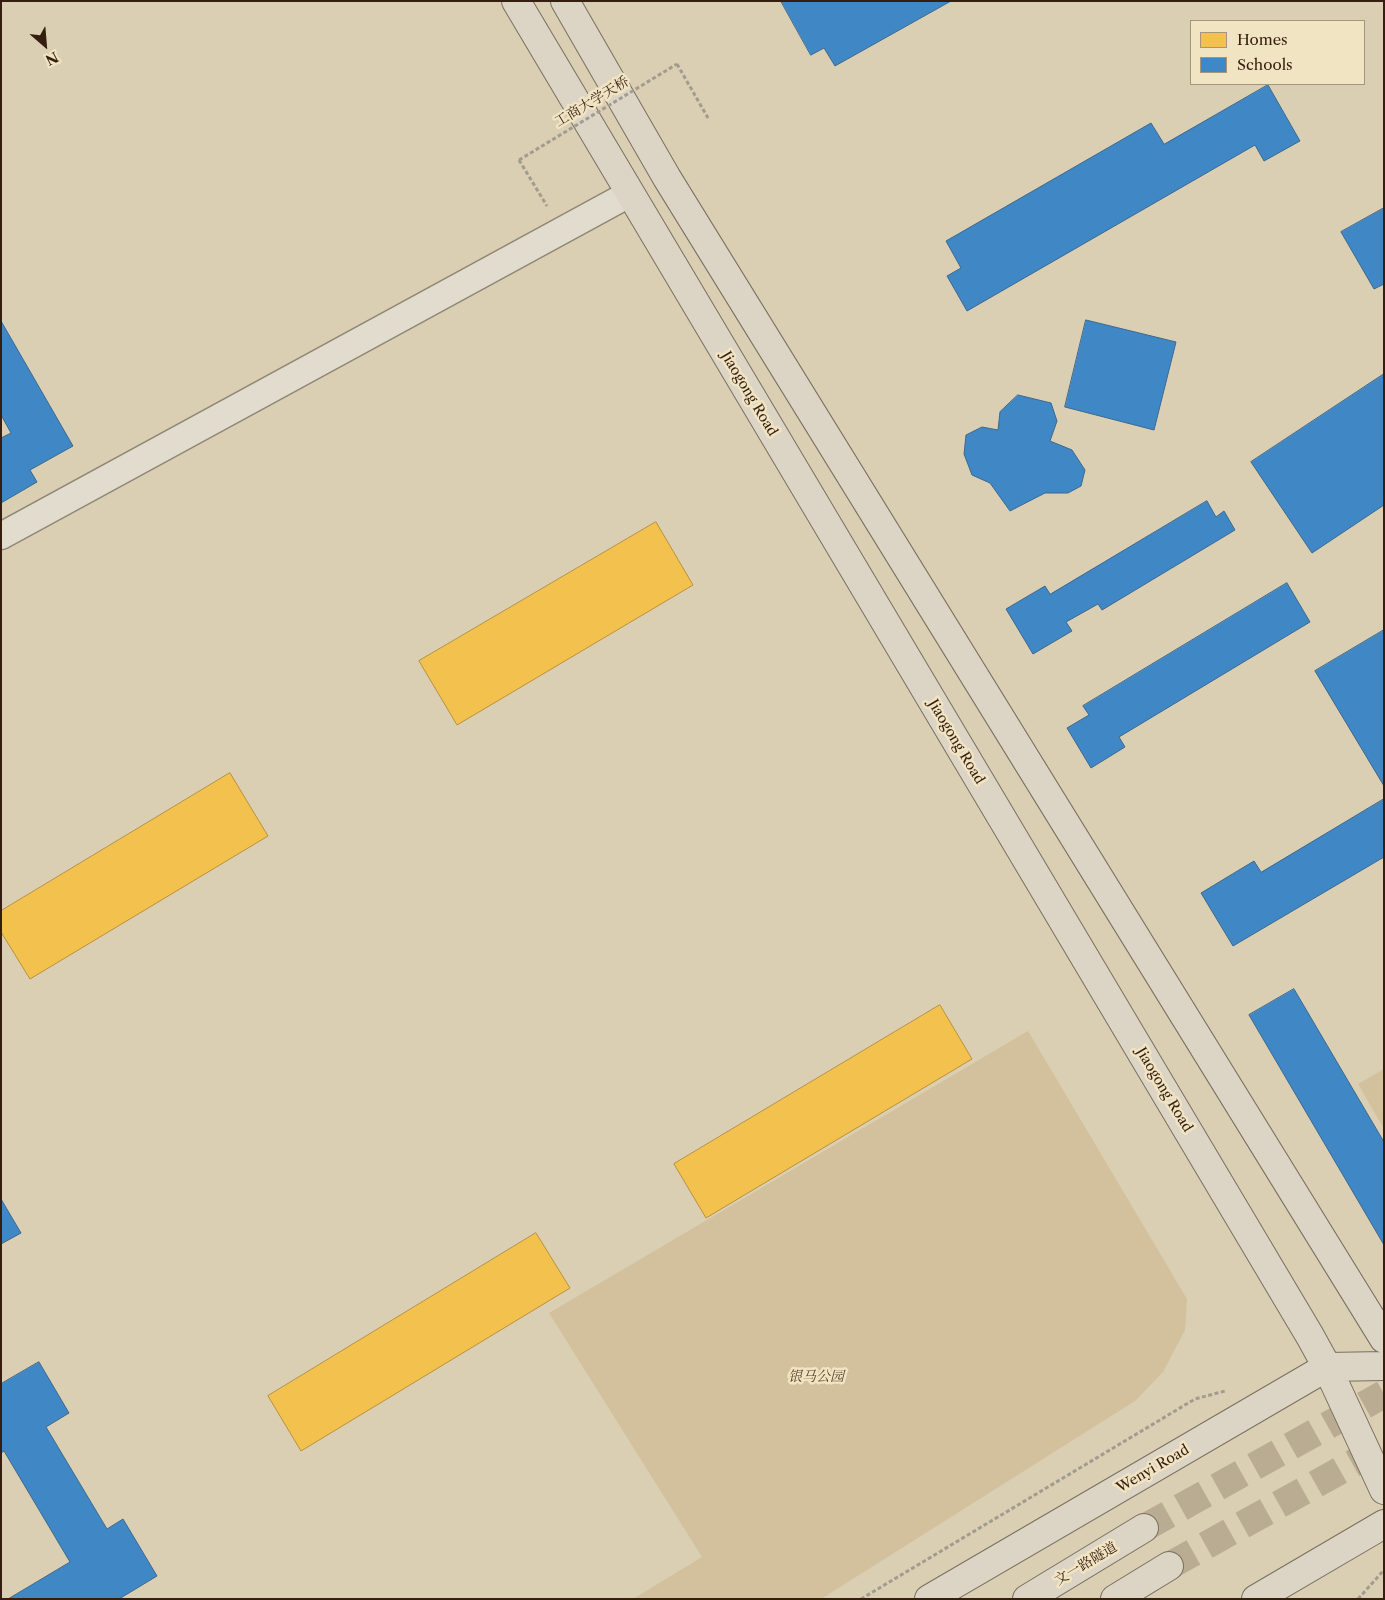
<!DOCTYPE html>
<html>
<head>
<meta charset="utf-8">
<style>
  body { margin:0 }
  #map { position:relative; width:1385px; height:1600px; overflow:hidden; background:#dacfb3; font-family:"Libre Caslon Text",serif }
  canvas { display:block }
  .frame { position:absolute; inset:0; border:2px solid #351e0f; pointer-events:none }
  .legend { position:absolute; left:1190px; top:20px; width:175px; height:65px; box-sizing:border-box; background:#f1e4c3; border:1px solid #a6957b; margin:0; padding:6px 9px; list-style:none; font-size:15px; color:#351e0f }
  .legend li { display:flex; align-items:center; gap:10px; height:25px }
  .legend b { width:25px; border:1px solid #a6957b }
  .north { position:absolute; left:20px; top:20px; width:50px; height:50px; -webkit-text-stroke:4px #f1e4c3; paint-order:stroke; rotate:153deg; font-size:14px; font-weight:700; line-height:20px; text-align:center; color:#351e0f }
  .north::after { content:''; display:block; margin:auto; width:18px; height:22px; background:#351e0f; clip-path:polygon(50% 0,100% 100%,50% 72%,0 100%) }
</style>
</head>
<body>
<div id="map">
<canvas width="1385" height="1600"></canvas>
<div class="frame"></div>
<ul class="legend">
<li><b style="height:14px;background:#f2c14e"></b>Homes</li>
<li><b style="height:14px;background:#3f88c5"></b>Schools</li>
</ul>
<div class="north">N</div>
</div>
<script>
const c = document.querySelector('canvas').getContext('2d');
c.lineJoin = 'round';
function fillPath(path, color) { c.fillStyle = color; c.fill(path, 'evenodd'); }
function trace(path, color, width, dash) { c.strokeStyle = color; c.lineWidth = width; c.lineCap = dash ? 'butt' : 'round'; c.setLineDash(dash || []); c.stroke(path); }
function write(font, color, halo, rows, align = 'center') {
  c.font = font + ' "Libre Caslon Text","Noto Serif SC",serif'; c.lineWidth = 5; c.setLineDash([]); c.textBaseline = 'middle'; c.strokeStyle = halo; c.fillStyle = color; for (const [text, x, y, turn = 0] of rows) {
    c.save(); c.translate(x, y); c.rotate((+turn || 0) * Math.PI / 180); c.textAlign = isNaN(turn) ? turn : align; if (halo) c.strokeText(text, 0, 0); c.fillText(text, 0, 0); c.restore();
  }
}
fillPath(new Path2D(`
  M1028,1031l159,268 -2,31 -22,42 -28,29 -314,198h-188l69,-42 -153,-244z
  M1384,1069v60l-26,-45z`), '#d2c19c');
const homes = new Path2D(`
  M656,522l37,63 -236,140 -38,-64z
  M230,773l38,63 -238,143 -29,-47v-21z
  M940,1005l32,54 -266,159 -32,-54z
  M536,1233l34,55 -269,163 -33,-55z`);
fillPath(homes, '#f2c14e');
trace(homes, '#b9903b', 1);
const schools = new Path2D(`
  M781,1h170l-116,65 -11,-18 -13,7z
  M1268,85l32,56 -36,20 -9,-16 -288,166 -20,-35 14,-8 -15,-27 205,-118 13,21z
  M1384,208v76l-10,5 -33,-57z
  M1086,320l90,22 -22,88 -89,-23z
  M1,321l72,125 -43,24 7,12 -36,21v-65l10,-5 -10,-18z
  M1384,374v131l-72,48 -61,-91z
  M1018,395l33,8 6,18 -7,20 22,9 13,20 -4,16 -13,7h-23l-35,18 -20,-28 -18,-8 -8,-21 2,-19 16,-8 16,3 2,-18z
  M1207,501l9,16 8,-6 11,19 -133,80 -4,-6 -32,18 6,9 -39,23 -27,-45 39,-23 5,8z
  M1287,583l23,39 -191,115 6,10 -34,21 -24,-40 22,-13 -6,-9z
  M1384,630v156l-69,-115z
  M1384,799v58l-151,89 -32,-53 53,-32 7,11z
  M1294,989l90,153v103l-135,-230z
  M1,1199l20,34 -20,11z
  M39,1362l30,51 -23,14 61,102 16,-10 34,57 -38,23h-111l62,-37 -66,-111 -3,2v-69z`);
fillPath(schools, '#3f88c5');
trace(schools, '#3c688e', 1);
trace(new Path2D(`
  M1144,1528l240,-134
  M1169,1566l215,-120`), '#b9ac92', 28, [28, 14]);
const minor = new Path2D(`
  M1,536l628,-342`);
const primary = new Path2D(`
  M516,1l794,1335 17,31 57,123
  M565,1l102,177 717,1161
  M929,1599l398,-232 57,-1
  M1256,1599l128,-75`);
const trunk = new Path2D(`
  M1027,1599l117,-71
  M1115,1599l54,-33`);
trace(minor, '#908675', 29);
trace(primary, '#796f5f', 30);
trace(trunk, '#796f5f', 30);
trace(new Path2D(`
  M677,64l31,54
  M519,160l28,46
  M861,1599l334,-200 30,-8
  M1358,1599l26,-29`), '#a29b8f', 3, [4, 2.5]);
trace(minor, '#e1dccd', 26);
trace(primary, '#dcd5c5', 28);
trace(trunk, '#dcd5c5', 28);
trace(new Path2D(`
  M519,160l158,-96`), '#a29b8f', 3, [4, 2.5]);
write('14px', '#351e0f', '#f1e4c3', [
  ["工商大学天桥",592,102,-31],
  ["Jiaogong Road",749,394,59],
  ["Jiaogong Road",956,742,59],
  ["Jiaogong Road",1164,1090,59],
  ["Wenyi Road",1153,1469,-30],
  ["文一路隧道",1086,1564,-31]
]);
write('italic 14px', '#5a442e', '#f1e4c3', [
  ["银马公园",816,1377]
]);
</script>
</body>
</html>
